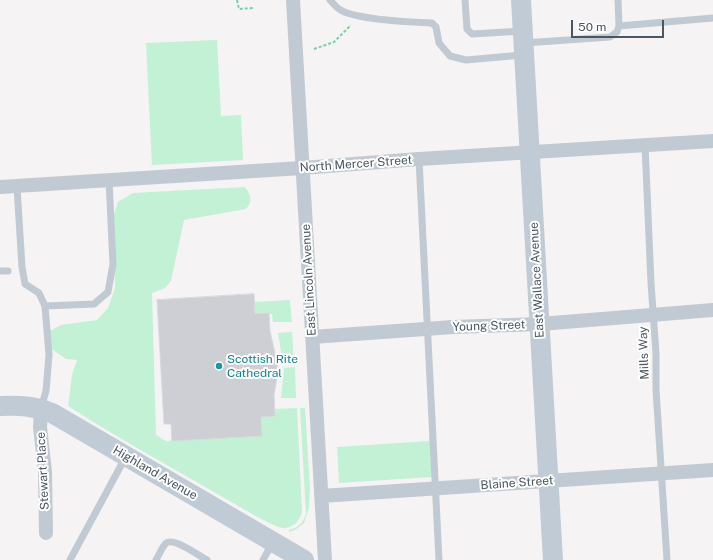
<!DOCTYPE html>
<html>
<head>
<meta charset="utf-8">
<style>
  body { margin:0 }
  #map { position:relative; width:713px; height:560px; overflow:hidden; background:#f5f3f3; font-family:"Public Sans",sans-serif }
  canvas { display:block }
  .scale { position:absolute; left:571px; top:20px; width:93px; height:18px; box-sizing:border-box; border:2px solid #4a5661; border-top:0; padding-left:5px; font-size:12px; line-height:14px; white-space:nowrap; color:#4a5661; -webkit-text-stroke:3px #fff; paint-order:stroke }
</style>
</head>
<body>
<div id="map">
<canvas width="713" height="560"></canvas>
<div class="scale">50 m</div>
</div>
<script>
const c = document.querySelector('canvas').getContext('2d');
c.lineJoin = 'round';
function fillPath(path, color) { c.fillStyle = color; c.fill(path, 'evenodd'); }
function trace(path, color, width, dash) { c.strokeStyle = color; c.lineWidth = width; c.lineCap = dash ? 'butt' : 'round'; c.setLineDash(dash || []); c.stroke(path); }
function write(font, color, halo, rows, align = 'center') {
  c.font = font + ' "Public Sans",sans-serif'; c.lineWidth = 4; c.setLineDash([]); c.textBaseline = 'middle'; c.strokeStyle = halo; c.fillStyle = color; for (const [text, x, y, turn = 0] of rows) {
    c.save(); c.translate(x, y); c.rotate((+turn || 0) * Math.PI / 180); c.textAlign = isNaN(turn) ? turn : align; if (halo) c.strokeText(text, 0, 0); c.fillText(text, 0, 0); c.restore();
  }
}
fillPath(new Path2D(`
  M217,40l4,76 20,-1 2,45 -91,5 -6,-122z
  M245,187c6,8 8,15 1,22l-62,11 -13,61 -6,7 -13,5 4,142 10,6 96,-5 -1,-19 14,-1v-7l22,-1 5,104c-2,9 -9,16 -19,16 -10,-1 -46,-23 -57,-29 -53,-31 -107,-60 -158,-93l4,-31 5,-15 -11,-1 -16,-11v-17l11,-6 36,-5 11,-12 7,-20 -1,-74 4,-12 15,-9z
  M290,300l2,22h-19l-1,-8h-17l-1,-12z
  M292,332l2,31 -11,1 -5,-31z
  M295,367l1,31h-15l3,-30z
  M300,408h5l5,80 -1,20 -5,15 -9,7 -6,2v-2c9,-2 14,-7 17,-16z
  M430,433l2,44 -93,6 -2,-36 92,-6z`), '#c3f1d5');
const building = new Path2D(`
  M254,294l1,20 14,-1 1,18 7,31v15l-3,18 1,21 -14,1 1,19 -90,5 -1,-17h-7l-7,-124z`);
fillPath(building, '#cdcfd5');
trace(building, '#d7d9de', 1);
trace(new Path2D(`
  M237,0l2,9 14,-1
  M314,49l20,-7 17,-17`), '#7ad0a6', 2, [3, 2]);
trace(new Path2D(`
  M330,0c3,3 6,7 9,9 15,11 73,13 93,14l4,4 3,16 11,13 16,4 56,-5
  M465,0l2,29 5,5 50,-3
  M618,0l1,26 94,-8
  M524,43l86,-6 7,-5 2,-6
  M645,145l6,138 5,70v37l11,170
  M419,159l20,401
  M17,187l5,80 3,17 14,9 6,13 4,49 -3,36 -5,17
  M0,271h8
  M45,306l49,-2 14,-12 5,-28 -4,-84
  M70,560l55,-102
  M156,560c3,-5 6,-13 10,-17 8,-6 33,13 41,17
  M263,560l10,-18`), '#c1cad2', 7);
trace(new Path2D(`
  M293,0l32,560
  M0,187l302,-19 117,-9 294,-18
  M312,337l141,-10 87,-3 173,-14
  M41,409l-1,18 5,45 1,61
  M321,496l392,-26`), '#c1cad2', 14);
trace(new Path2D(`
  M521,0l32,560
  M0,406c19,-1 34,0 52,7l252,147`), '#c1cbd6', 20);
for (const [x, y, r, color] of [
  [219,366,4,"#0f9aa8"]
]) { const dot = new Path2D(); dot.arc(x, y, r, 0, 2 * Math.PI); c.fillStyle = color; c.fill(dot); trace(dot, '#fff', 1.5); }
write('12px', '#4a5661', '#fff', [
  ["North Mercer Street",356,164,-4],
  ["East Lincoln Avenue",309,280,-93],
  ["East Wallace Avenue",537,280,-93],
  ["Young Street",489,326,-2],
  ["Mills Way",644,353,-92],
  ["Stewart Place",43,471,-93],
  ["Highland Avenue",155,473,30],
  ["Blaine Street",517,483,-4]
]);
write('12px', '#0d838f', '#fff', [
  ["Scottish Rite",227,359],
  ["Cathedral",227,373]
], 'left');
</script>
</body>
</html>
